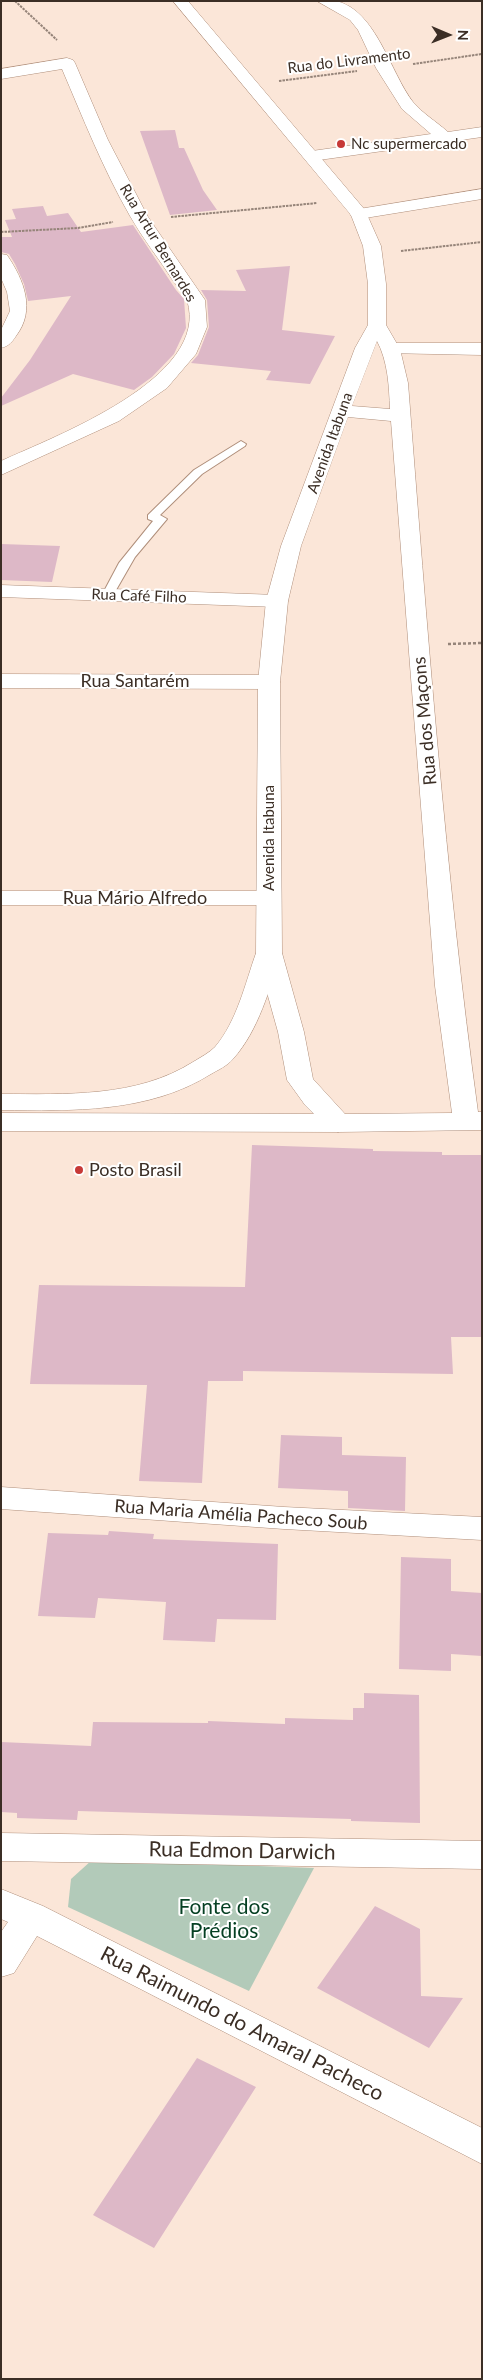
<!DOCTYPE html>
<html>
<head>
<meta charset="utf-8">
<style>
  body { margin:0 }
  #map { position:relative; width:483px; height:2380px; overflow:hidden; background:#fbe6d8; font-family:Lato,sans-serif }
  canvas { display:block }
  .frame { position:absolute; inset:0; border:2px solid #3b2e25; pointer-events:none }
  .north { position:absolute; left:423px; top:10px; width:50px; height:50px; -webkit-text-stroke:4px #fff; paint-order:stroke; rotate:91deg; font-size:14px; font-weight:700; line-height:20px; text-align:center; color:#3b2e25 }
  .north::after { content:''; display:block; margin:auto; width:18px; height:22px; background:#3b2e25; clip-path:polygon(50% 0,100% 100%,50% 72%,0 100%) }
</style>
</head>
<body>
<div id="map">
<canvas width="483" height="2380"></canvas>
<div class="frame"></div>
<div class="north">N</div>
</div>
<script>
const c = document.querySelector('canvas').getContext('2d');
c.lineJoin = 'round';
function fillPath(path, color) { c.fillStyle = color; c.fill(path, 'evenodd'); }
function trace(path, color, width, dash) { c.strokeStyle = color; c.lineWidth = width; c.lineCap = dash ? 'butt' : 'round'; c.setLineDash(dash || []); c.stroke(path); }
function write(font, color, halo, rows, align = 'center') {
  c.font = font + ' Lato,sans-serif'; c.lineWidth = 4; c.setLineDash([]); c.textBaseline = 'middle'; c.strokeStyle = halo; c.fillStyle = color; for (const [text, x, y, turn = 0] of rows) {
    c.save(); c.translate(x, y); c.rotate((+turn || 0) * Math.PI / 180); c.textAlign = isNaN(turn) ? turn : align; if (halo) c.strokeText(text, 0, 0); c.fillText(text, 0, 0); c.restore();
  }
}
fillPath(new Path2D(`
  M92,1860l222,8 -65,123 -181,-84 3,-28z`), '#b2cab9');
fillPath(new Path2D(`
  M175,130l4,18h5l19,42 14,20 -47,5 -30,-84z
  M43,206l4,10 21,-3 13,19 52,-7 43,65 8,9 2,29 -12,26 -22,23 -18,13 -61,-16 -72,32v-8l29,-38 41,-64 -43,5 -4,-17 -9,-20 -6,-10 -8,-2v-15h11l-7,-17 11,-1 -4,-10z
  M290,266l-8,64 53,6 -25,48 -44,-4 5,-9 -80,-8 7,-8 11,-28 -2,-27 -6,-10 45,1 -10,-21z
  M1,544l59,2 -8,36 -51,-2z
  M252,1145l121,4v2l69,1v3h40v182h-31l2,37 -210,-3v10h-35l-6,102 -63,-2 8,-96 -117,-1 9,-99 206,2z
  M281,1435l61,2v18l64,2 -1,54 -57,-3v-17l-70,-3z
  M109,1531l45,3 -1,5 125,5 -2,76 -59,-1 -2,23 -52,-2 3,-38 -68,-4 -3,20 -57,-2 10,-83 60,2z
  M401,1557l50,2v32l31,2v63l-31,-2v17l-52,-2z
  M364,1693l55,2 1,128 -69,-2v-2l-273,-8 -1,9 -60,-2v-5l-16,-1v-70l90,4 2,-24 115,1v-2l77,3v-6l68,2v-12h11z
  M375,1906l45,23 1,67 42,2 -34,50 -112,-60z
  M197,2058l59,29 -102,161 -61,-33z`), '#ddb8c7');
const service = new Path2D(`
  M241,441l5,3 -1,2 -43,28 -42,41 7,4 -32,38 -23,40h-8l-2,-2 17,-32 34,-42 -5,-2v-4l46,-45z`);
const minor = new Path2D(`
  M317,1c6,0 13,-1 19,0 40,9 54,71 77,101 9,11 24,20 35,30l34,-5v10l-170,24 -6,-1 -2,-4 2,-4 6,-1 119,-17 -29,-25 -26,-41 -18,-38 -8,-10z
  M67,58l6,2 2,3 33,77 40,77 57,83 2,27 -11,27 -29,34 -48,33 -118,54v-14c52,-24 211,-83 186,-161 -2,-6 -9,-13 -13,-18 -14,-22 -31,-43 -44,-66 -27,-47 -47,-98 -68,-147l-61,10v-10z
  M482,189v10l-123,20 -6,-1 -3,-4 3,-4 6,-1z
  M1,254l6,1c17,25 29,55 9,81 -4,6 -7,10 -15,12v-18l9,-19 -3,-19 -6,-14z
  M391,343h91v12l-98,-2 -2,-4 2,-4z
  M1,674l268,1 8,2 3,5 -3,5 -8,2 -268,-1z
  M1,1487l283,20 198,10v23l-198,-11 -283,-20z
  M1,1833l481,8v28l-481,-8z
  M1,1889l42,17 439,222v36l-445,-228 -23,37 -13,4v-45l7,-10 -7,-3z`);
const tertiary = new Path2D(`
  M1,585l276,10 8,1 3,5 -3,5 -8,1 -276,-10z
  M1,891h268l9,2 3,5 -3,5 -9,2h-268z`);
const secondary = new Path2D(`
  M269,945l9,3 4,5c-13,36 -23,77 -49,106 -6,7 -15,11 -22,15 -62,39 -139,37 -210,36v-16c65,0 135,4 192,-32 8,-5 16,-9 22,-15 22,-26 30,-63 41,-94l4,-5z
  M1,1113l337,1 9,3 4,6 -4,6 -9,3 -337,-1z`);
const primary = new Path2D(`
  M173,1h15l177,209 16,36 5,38v41l14,24 8,34c19,243 37,488 70,729h4v18l-144,2 -9,-3 -24,-24 -18,-25 -9,-48 -22,-79 2,-271 8,-81 15,-55 74,-198 13,-23v-41l-5,-38 -12,-31zM377,341c11,20 12,46 13,68l-38,-3zM348,417l43,4 44,565 17,127 -107,1 -32,-35 -9,-47 -22,-79 -2,-271 8,-81 13,-55z`);
trace(service, '#af8e7a', 2);
trace(minor, '#af8e7a', 1);
trace(tertiary, '#af8e7a', 1);
trace(secondary, '#af8e7a', 1);
trace(primary, '#af8e7a', 1);
trace(new Path2D(`
  M15,1l42,39
  M413,64l69,-10
  M279,81l78,-10
  M171,217l146,-14
  M1,232l77,-4 35,-6
  M401,251l81,-9`), '#958479', 2, [2.5, 1]);
trace(new Path2D(`
  M448,644l34,-1`), '#958479', 2.5, [3, 2]);
fillPath(service, '#fff');
fillPath(minor, '#fff');
fillPath(tertiary, '#fff');
fillPath(secondary, '#fff');
fillPath(primary, '#fff');
for (const [x, y, r, color] of [
  [341,144,5,"#c73937"],
  [79,1170,5,"#c73937"]
]) { const dot = new Path2D(); dot.arc(x, y, r, 0, 2 * Math.PI); c.fillStyle = color; c.fill(dot); trace(dot, '#fff', 2); }
write('15px', '#3b2e25', '#fff', [
  ["Rua do Livramento",349,61,-7],
  ["Rua Artur Bernardes",158,243,59],
  ["Avenida Itabuna",330,443,-70],
  ["Rua Café Filho",139,596,2],
  ["Avenida Itabuna",269,838,-90]
]);
write('15px', '#3b2e25', '#fff', [
  ["Nc supermercado",351,144]
], 'left');
write('18px', '#3b2e25', '#fff', [
  ["Rua Santarém",135,681],
  ["Rua dos Maçons",425,721,-95],
  ["Rua Mário Alfredo",135,898],
  ["Rua Maria Amélia Pacheco Soub",241,1515,4]
]);
write('18px', '#3b2e25', '#fff', [
  ["Posto Brasil",89,1170]
], 'left');
write('21px', '#3b2e25', '#fff', [
  ["Rua Edmon Darwich",242,1851,1],
  ["Rua Raimundo do Amaral Pacheco",242,2024,27]
]);
write('21px', '#053f22', '#fff', [
  ["Fonte dos",224,1907],
  ["Prédios",224,1931]
]);
</script>
</body>
</html>
